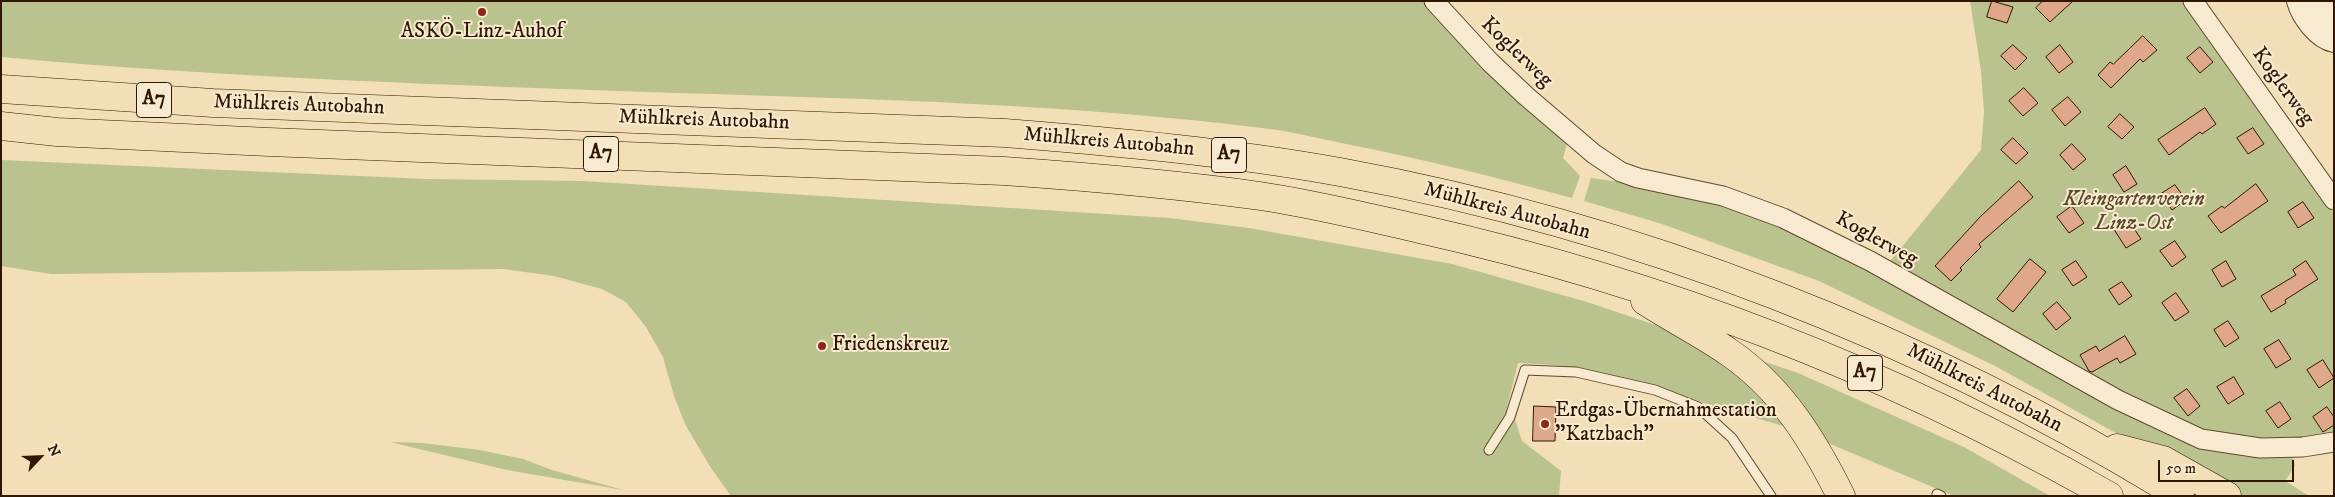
<!DOCTYPE html>
<html>
<head>
<meta charset="utf-8">
<style>
  body { margin:0 }
  #map { position:relative; width:2335px; height:497px; overflow:hidden; background:#f2dfb7; font-family:"IM FELL DW Pica",serif }
  canvas { display:block }
  .frame { position:absolute; inset:0; border:2px solid #301701; pointer-events:none }
  .north { position:absolute; left:15px; top:432px; width:50px; height:50px; -webkit-text-stroke:4px #f7ead0; paint-order:stroke; rotate:65deg; font-size:14px; font-weight:700; line-height:20px; text-align:center; color:#301701 }
  .north::after { content:''; display:block; margin:auto; width:18px; height:22px; background:#301701; clip-path:polygon(50% 0,100% 100%,50% 72%,0 100%) }
  .scale { position:absolute; left:2158px; top:460px; width:136px; height:22px; box-sizing:border-box; border:2px solid #301701; border-top:0; padding-left:6px; font-size:15px; line-height:18px; white-space:nowrap; color:#301701; -webkit-text-stroke:4px #f7ead0; paint-order:stroke }
</style>
</head>
<body>
<div id="map">
<canvas width="2335" height="497"></canvas>
<div class="frame"></div>
<div class="north">N</div>
<div class="scale">50 m</div>
</div>
<script>
const c = document.querySelector('canvas').getContext('2d');
c.lineJoin = 'round';
function fillPath(path, color) { c.fillStyle = color; c.fill(path, 'evenodd'); }
function trace(path, color, width, dash) { c.strokeStyle = color; c.lineWidth = width; c.lineCap = dash ? 'butt' : 'round'; c.setLineDash(dash || []); c.stroke(path); }
function write(font, color, halo, rows, align = 'center') {
  c.font = font + ' "IM FELL DW Pica",serif'; c.lineWidth = 4; c.setLineDash([]); c.textBaseline = 'middle'; c.strokeStyle = halo; c.fillStyle = color; for (const [text, x, y, turn = 0] of rows) {
    c.save(); c.translate(x, y); c.rotate((+turn || 0) * Math.PI / 180); c.textAlign = isNaN(turn) ? turn : align; if (halo) c.strokeText(text, 0, 0); c.fillText(text, 0, 0); c.restore();
  }
}
fillPath(new Path2D(`
  M1,1h1426l141,139 -5,18 17,18 -8,22c-77,-21 -153,-40 -231,-55 -24,-5 -47,-11 -71,-14 -197,-25 -396,-30 -594,-36 -225,-8 -450,-15 -675,-36z
  M1970,1h215l149,213v221l-59,7 -71,-11 -78,-34 -238,-133 93,-114 3,-38 -3,-41z
  M1,160l425,19 157,2 587,37 79,10 203,36 135,38 211,71 166,74 86,49h-96l-157,-66 -203,-59 -41,-6 -35,-2 -13,52 10,4 7,22 39,30 -2,25h-828l-20,-28 -25,-42 -12,-30 -11,-39 -17,-30 -20,-25 -24,-13 -48,-13 -51,-7 -452,5 -50,-8z
  M1591,178l72,10 117,34 418,223 94,10 3,11 -10,15 24,15h-80l-232,-129 -178,-86 -157,-57 -78,-23z
  M390,442l32,1 58,7 43,9 29,11 71,20 -116,-20z`), '#bac28e');
const building = new Path2D(`
  M1992,1l21,6 -6,16 -20,-6z
  M2043,1h30l-23,21 -14,-14z
  M2143,36l14,14 -14,12 -3,-3 -29,29 -13,-13 12,-13 3,2z
  M2013,45l14,13 -12,12 -14,-14z
  M2060,45l13,17 -14,11 -13,-16z
  M2200,47l13,15 -13,11 -13,-15z
  M2024,88l14,15 -15,13 -14,-15z
  M2068,97l13,15 -16,14 -13,-16z
  M2205,108l11,16 -14,10 -2,-2 -31,23 -11,-15z
  M2120,114l14,13 -12,12 -14,-12z
  M2253,128l11,16 -16,10 -11,-16z
  M2013,138l15,15 -12,11 -15,-14z
  M2072,144l14,15 -13,11 -13,-15z
  M2126,166l11,18 -13,8 -11,-17z
  M2019,181l14,16 -54,47 2,3 -21,21 2,2 -11,11 -16,-15 45,-49z
  M2256,184l12,17 -47,32 -13,-17 14,-10 2,2z
  M2175,185l11,15 -14,10 -11,-16z
  M2303,202l11,16 -16,10 -10,-16z
  M2072,206l12,17 -15,10 -12,-16z
  M2129,221l12,18 -15,9 -11,-17z
  M2175,241l11,16 -14,10 -12,-16z
  M2030,259l16,13 -33,40 -16,-13z
  M2076,261l11,16 -14,9 -11,-16z
  M2226,261l10,18 -14,8 -10,-17z
  M2306,261l12,18 -33,21 1,3 -15,9 -10,-16 35,-21 -3,-5z
  M2122,282l10,14 -13,9 -10,-15z
  M2176,293l13,19 -14,9 -13,-18z
  M2057,302l14,16 -15,12 -13,-16z
  M2228,321l11,17 -14,9 -11,-17z
  M2125,336l11,18 -16,9 -3,-5 -25,14 -3,-1 -9,-16 16,-9 3,5z
  M2279,340l12,19 -15,9 -12,-19z
  M2323,360l11,18 -15,10 -12,-18z
  M2234,377l10,17 -16,10 -11,-17z
  M2187,389l13,17 -12,10 -14,-18z
  M2280,402l11,17 -13,9 -12,-17z
  M1534,406l22,1 -1,34h-22z
  M2327,407l7,10v8l-11,7 -10,-15z`);
fillPath(building, '#dfa88b');
trace(building, '#301701', 1);
const service = new Path2D(`
  M1489,450l21,-33 15,-47 51,2 79,18 43,17 34,31 39,58
  M1937,494l4,2`);
const minor = new Path2D(`
  M1434,1l56,61 36,34 68,58 27,18 17,6 85,18 60,22 87,43 248,139 83,39 59,9 43,-1 31,-5
  M2193,1l141,199`);
const tertiary = new Path2D(`
  M2298,1c4,15 20,37 36,40
  M2316,1l18,18`);
const motorway = new Path2D(`
  M1,89l212,14 792,30c112,9 224,19 335,39 296,54 583,166 840,324
  M1,126l56,6 212,10 735,29c86,6 171,13 256,25 54,8 107,21 160,33 241,54 474,144 689,267
  M1645,301c28,18 58,33 85,52 52,36 83,87 111,143
  M2117,448l46,12 64,36`);
trace(service, '#60492e', 11);
trace(minor, '#60492e', 21);
trace(tertiary, '#60492e', 24);
trace(motorway, '#301701', 29);
trace(service, '#f7ead0', 9);
trace(minor, '#f7ead0', 19);
trace(tertiary, '#f7ead0', 22);
trace(motorway, '#f2dfb7', 28);
for (const [x, y, r, color] of [
  [482,12,5,"#8f2418"],
  [822,346,5,"#8f2418"],
  [1545,424,5,"#8f2418"]
]) { const dot = new Path2D(); dot.arc(x, y, r, 0, 2 * Math.PI); c.fillStyle = color; c.fill(dot); trace(dot, '#f7ead0', 2); }
for (const [x, y, w] of [
  [154,100,35],
  [601,154,35],
  [1229,155,35],
  [1865,373,35]
]) { const box = new Path2D(); box.roundRect(x - w / 2, y - 17.5, w, 35, 4); c.fillStyle = '#f7ead0'; c.fill(box); trace(box, '#301701', 1); }
write('bold 20px', '#301701', null, [
  ["A7",154,100],
  ["A7",601,154],
  ["A7",1229,155],
  ["A7",1865,373]
]);
write('21px', '#301701', '#f7ead0', [
  ["ASKÖ-Linz-Auhof",482,33,"center"],
  ["Friedenskreuz",832,346],
  ["Erdgas-Übernahmestation",1555,412],
  ["\"Katzbach\"",1555,436]
], 'left');
write('21px', '#301701', '#f7ead0', [
  ["Koglerweg",1516,53,44],
  ["Koglerweg",2282,87,54],
  ["Mühlkreis Autobahn",299,106,2],
  ["Mühlkreis Autobahn",704,121,2],
  ["Mühlkreis Autobahn",1109,143,5],
  ["Mühlkreis Autobahn",1507,212,15],
  ["Koglerweg",1876,240,29],
  ["Mühlkreis Autobahn",1984,389,27]
]);
write('italic 21px', '#594a2b', '#f7ead0', [
  ["Kleingartenverein",2134,201],
  ["Linz-Ost",2134,225]
]);
</script>
</body>
</html>
